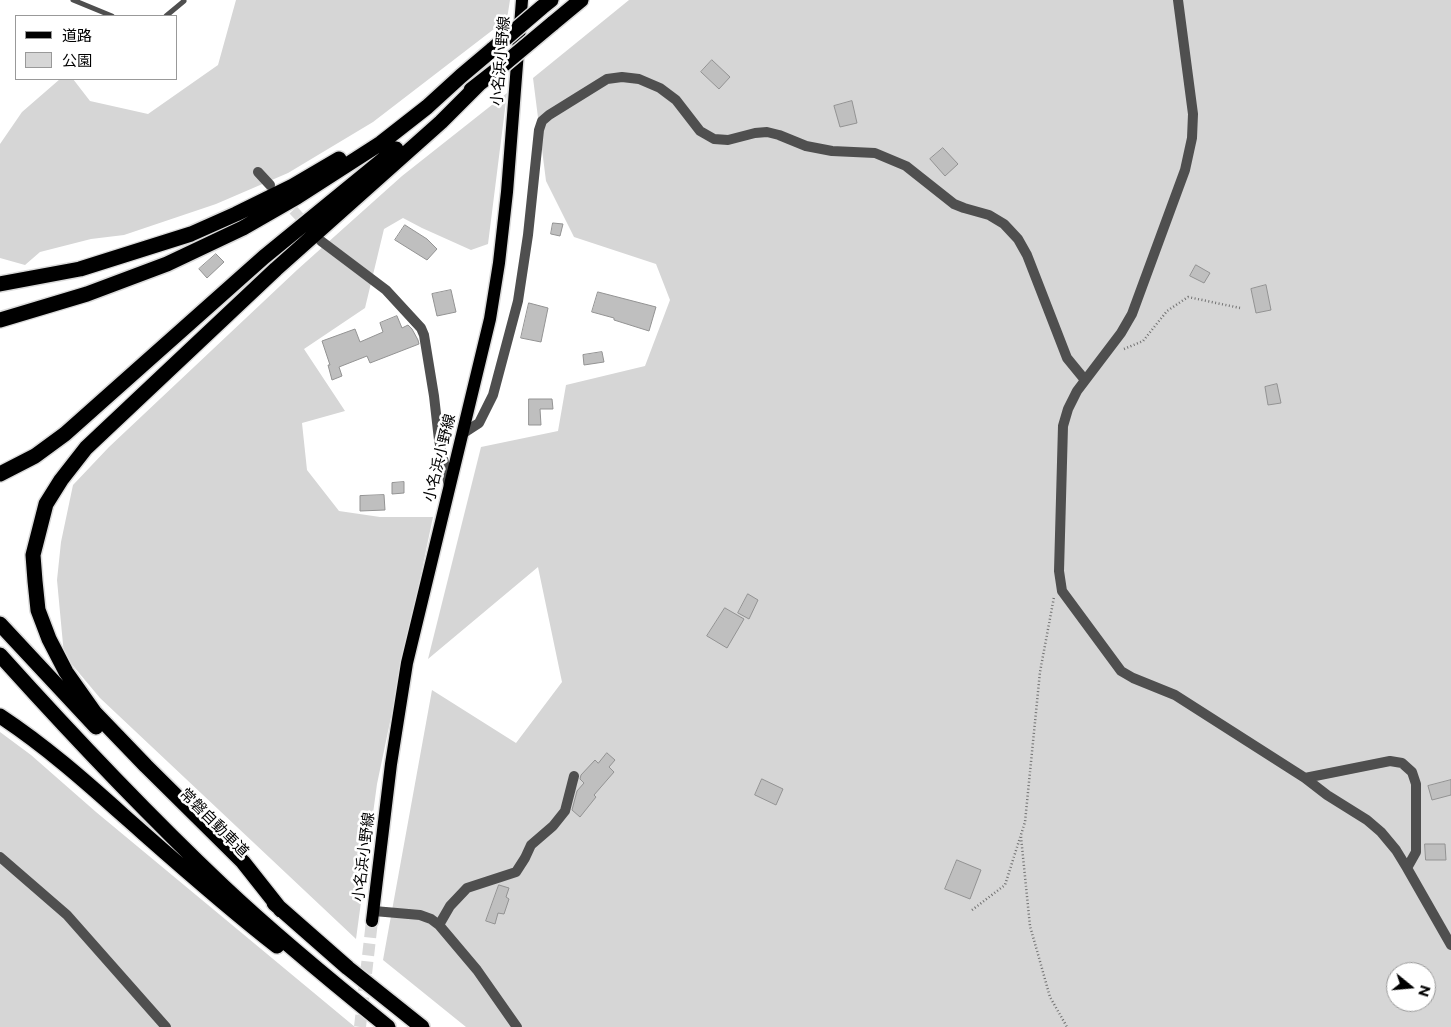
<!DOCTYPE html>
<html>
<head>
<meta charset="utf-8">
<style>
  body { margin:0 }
  #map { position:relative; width:1451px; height:1027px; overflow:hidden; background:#fff; font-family:Montserrat,"Noto Sans JP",sans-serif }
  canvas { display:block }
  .legend { position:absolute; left:15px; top:15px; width:162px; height:65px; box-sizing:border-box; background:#fff; border:1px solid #999; margin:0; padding:6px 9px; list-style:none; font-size:15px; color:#000 }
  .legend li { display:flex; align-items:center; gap:10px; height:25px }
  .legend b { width:25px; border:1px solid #999 }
  .north { position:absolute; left:1386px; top:962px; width:50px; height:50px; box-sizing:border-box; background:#fff; border:1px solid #999; border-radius:50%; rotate:107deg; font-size:14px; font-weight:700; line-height:20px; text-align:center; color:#000 }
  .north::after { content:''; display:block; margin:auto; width:18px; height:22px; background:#000; clip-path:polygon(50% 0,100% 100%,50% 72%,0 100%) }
</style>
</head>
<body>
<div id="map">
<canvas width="1451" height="1027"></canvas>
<ul class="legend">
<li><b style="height:6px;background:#000"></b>道路</li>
<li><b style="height:14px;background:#d6d6d6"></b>公園</li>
</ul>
<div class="north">N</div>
</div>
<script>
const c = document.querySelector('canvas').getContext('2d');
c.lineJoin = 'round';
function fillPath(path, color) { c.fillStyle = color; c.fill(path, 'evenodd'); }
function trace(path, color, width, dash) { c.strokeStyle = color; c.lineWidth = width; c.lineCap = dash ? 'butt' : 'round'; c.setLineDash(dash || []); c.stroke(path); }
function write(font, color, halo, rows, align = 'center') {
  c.font = font + ' Montserrat,"Noto Sans JP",sans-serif'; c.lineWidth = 5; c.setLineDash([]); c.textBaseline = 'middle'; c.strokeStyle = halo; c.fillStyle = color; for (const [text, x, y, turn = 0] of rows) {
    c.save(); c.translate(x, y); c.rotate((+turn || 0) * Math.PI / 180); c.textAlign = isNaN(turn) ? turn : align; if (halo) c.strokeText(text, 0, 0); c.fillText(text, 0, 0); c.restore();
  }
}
fillPath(new Path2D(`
  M236,0h274l-3,19 -134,103 -85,51 -72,31 -92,31 -33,4 -51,13 -15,13 -25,-7v-114l22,-32 38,-33h13l17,22 58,13 70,-49z
  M629,0h822v1027h-985l-83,-67 49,-270 84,53 46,-61 -24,-115 -110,92 53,-212 77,-16 8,-46 79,-19 25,-66 -14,-36 -82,-27 -28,-56 -13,-103zM1396,972h30v30h-30z
  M507,93l-19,151 -17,6 -49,-22 -19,-10 -19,11 -19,79 -61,41 41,62 -43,12 5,47 32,41 41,6h53l-56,267 -21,155 -256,-241 -36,-43 -7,-75 4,-38 12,-57 36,-38 188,-177 105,-94z
  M0,732l31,23 65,57 259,215h-355z`), '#d6d6d6');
const building = new Path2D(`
  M712,60l18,17 -11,12 -18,-17z
  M852,101l5,22 -17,4 -6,-21z
  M943,148l15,16 -13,12 -15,-17z
  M553,223l10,1 -3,12 -9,-2z
  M405,225l22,14 10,10 -10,11 -32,-20z
  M216,254l8,8 -17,16 -8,-9z
  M1196,265l14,8 -6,10 -14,-7z
  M1266,285l5,25 -15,3 -5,-24z
  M451,290l5,22 -19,4 -5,-22z
  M598,292l58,15 -7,24 -35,-11v-2l-22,-6z
  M529,303l19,5 -7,34 -20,-4z
  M397,316l5,12 6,-3 4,4 6,11 1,4 -49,19 -3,-7 -28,11 3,9 -10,4 -4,-15h2l-8,-24 33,-12 5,13 23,-10 -3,-9z
  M602,352l2,10 -20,3 -1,-10z
  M1277,384l4,19 -13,2 -3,-18z
  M529,399h23l1,10h-13l1,16h-12z
  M404,482v11l-12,1v-11z
  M384,495l1,15 -25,1v-15z
  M748,594l10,6 -9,19 -11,-6z
  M725,608l19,11 -17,29 -20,-12z
  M607,753l8,7 -6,7 5,5 -20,23 2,2 -16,20 -8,-7 5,-19 7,-8 -4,-4 1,-4 14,-15 3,3z
  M762,779l21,10 -7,16 -21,-10z
  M1451,780v15l-19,5 -4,-14z
  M1425,844h20l1,16h-20z
  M957,860l24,10 -11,29 -25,-10z
  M499,885l10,3 -3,9 3,2 -5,15 -6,-1 -3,11 -9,-3z`);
fillPath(building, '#bfbfbf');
trace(building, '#939393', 1);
trace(new Path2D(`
  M283,199l26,28`), '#d9d9d9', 10, [10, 5]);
trace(new Path2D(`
  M360,1027l12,-106`), '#d9d9d9', 12, [12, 6]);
const primary = new Path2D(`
  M372,921l19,-157 16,-101 83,-344 9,-56 8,-71 15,-192`);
const highway = new Path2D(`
  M541,8l10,-8
  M552,24l29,-24
  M471,90l32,-25
  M0,284l80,-15 111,-35 45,-20 57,-28 46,-27
  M0,320l87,-26 80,-30 76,-36 54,-31 84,-54 46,-36 34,-31 32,-27
  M0,474l35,-18 30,-22 199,-177 132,-108
  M0,624l96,103
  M0,655c72,80 146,158 224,232 52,49 108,95 164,140
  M0,716c44,29 84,64 124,100 50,44 100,89 153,130
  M274,903l74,65 74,59
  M281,910l-38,-48 -97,-96 -51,-53 -29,-41 -17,-33 -11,-29 -3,-29 -2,-26 13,-51 15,-24 25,-32 190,-179 165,-147 38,-38`);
trace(primary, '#dbdbdb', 15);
trace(highway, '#dbdbdb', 18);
trace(new Path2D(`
  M1124,349l19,-8 24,-30 21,-14 52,11
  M1021,837l9,89 20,71 17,30
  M972,910l33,-25 20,-63 15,-150 14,-75`), '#717171', 2.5, [1, 2.5]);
trace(new Path2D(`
  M73,0l39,16
  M166,16l18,-15`), '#4f4f4f', 5);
trace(new Path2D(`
  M1178,0l15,114 -1,24 -7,32 -53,144 -11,19 -44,58 -9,18 -5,17 -4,145 3,20 59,80 12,7 42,17 130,83 85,-17 12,2 10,9 4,12v68l-9,16 44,77
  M258,172l12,13
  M321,241l65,49 35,38 3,7 10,61 5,44 10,46
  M462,434l17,-11 14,-28 25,-94 10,-66 11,-105 3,-9 7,-6 58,-36 15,-2 17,2 21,9 16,12 24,31 14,8 14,1 27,-7 12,-1 12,3 27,11 26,5 43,2 31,13 48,38 10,4 25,7 15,9 14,15 9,16 40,103 18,22
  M1305,778l22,17 40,25 14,12 15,18 11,18
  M0,857l67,58 99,112
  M374,911l46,4 11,4 8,6 38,45 40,57
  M439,925l11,-19 17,-18 49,-16 9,-14 6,-13 22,-19 12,-15 9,-35`), '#4f4f4f', 10);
trace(primary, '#000', 12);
trace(highway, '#000', 15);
const highwayBridge = new Path2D(`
  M493,49l48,-41
  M503,65l49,-41`);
trace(highwayBridge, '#dbdbdb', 18, []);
trace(highwayBridge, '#000', 15);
write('15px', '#000', '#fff', [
  ["小名浜小野線",501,61,-85],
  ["小名浜小野線",440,458,-76],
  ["常磐自動車道",214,823,45],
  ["小名浜小野線",364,857,-83]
]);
</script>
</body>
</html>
